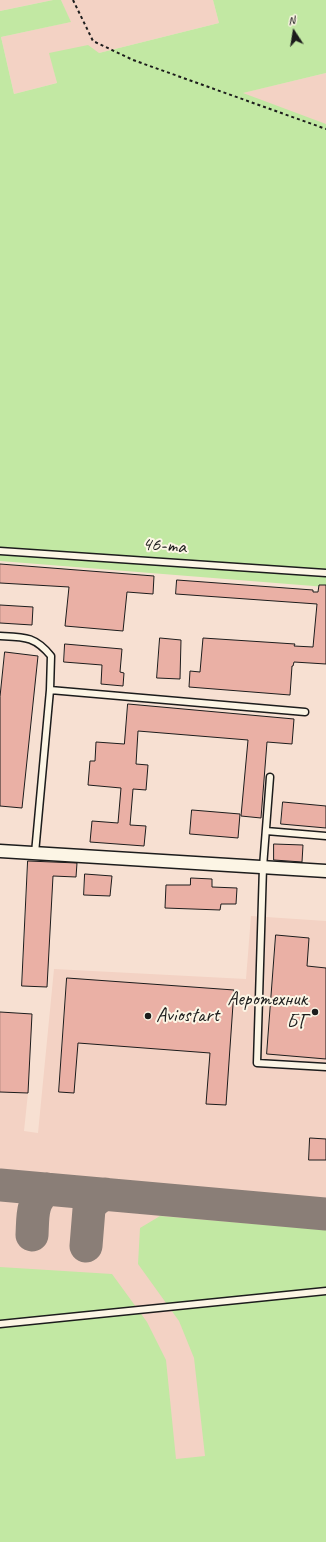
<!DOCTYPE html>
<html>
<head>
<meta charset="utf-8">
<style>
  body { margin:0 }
  #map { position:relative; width:326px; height:1542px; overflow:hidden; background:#f7e0d2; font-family:Caveat,sans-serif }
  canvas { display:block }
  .north { position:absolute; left:274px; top:12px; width:40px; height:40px; -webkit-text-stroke:3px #fcf5e5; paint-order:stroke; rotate:348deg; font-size:11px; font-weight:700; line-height:16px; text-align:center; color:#1c1c1c }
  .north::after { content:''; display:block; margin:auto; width:14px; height:18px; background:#1c1c1c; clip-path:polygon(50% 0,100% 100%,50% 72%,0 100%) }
</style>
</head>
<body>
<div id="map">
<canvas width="326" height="1542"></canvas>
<div class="north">N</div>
</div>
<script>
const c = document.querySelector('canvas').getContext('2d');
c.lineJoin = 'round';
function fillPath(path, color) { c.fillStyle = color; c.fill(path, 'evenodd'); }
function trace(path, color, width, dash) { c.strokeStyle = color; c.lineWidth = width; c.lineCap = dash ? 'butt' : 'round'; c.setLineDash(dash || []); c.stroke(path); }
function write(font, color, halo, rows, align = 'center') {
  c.font = font + ' Caveat,sans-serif'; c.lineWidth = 4; c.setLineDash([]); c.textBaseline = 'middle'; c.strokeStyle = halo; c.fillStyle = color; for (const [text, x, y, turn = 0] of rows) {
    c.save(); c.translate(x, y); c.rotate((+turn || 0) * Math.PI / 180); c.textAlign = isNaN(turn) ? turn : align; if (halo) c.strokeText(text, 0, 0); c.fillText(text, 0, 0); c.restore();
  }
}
fillPath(new Path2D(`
  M0,0h53l-53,11z
  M61,0h152l6,23 -120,30h-49l7,30 -43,11 -13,-57 69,-15z
  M326,73v55l-84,-35z
  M251,916l75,5v621h-326v-450l28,1 -4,38 14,2 16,-164 192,10z`), '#f3d2c4');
fillPath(new Path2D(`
  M53,0h8l10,22 -70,15 13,57 43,-11 -8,-30 39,-8 11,8 120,-30 -6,-23h113v73l-83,20 83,31v463l-326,-26v-550z
  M160,1216l166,14v312h-326v-275l112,7 35,48 19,38 10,99 29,-3 -11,-98 -15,-37 -41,-57 2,-36z`), '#c2e8a3');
trace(new Path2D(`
  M0,1185l326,29
  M32,1235c1,-18 -1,-34 15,-46
  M86,1246l3,-37c3,-8 9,-11 16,-15`), '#8a7e77', 33);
const building = new Path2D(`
  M0,564l154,12 -1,18 -26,-2 -4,39 -58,-5 4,-39 -69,-4z
  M177,580l136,10v2h5l1,-7h7v79l-32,-2 -1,4h-1l-2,29 -101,-8 1,-16 10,1 3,-34 92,6 -1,2 19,1 4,-43 -141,-10z
  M0,605l33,2 -1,18 -32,-2z
  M160,638l21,2 -1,39 -23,-1z
  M65,644l57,5 -2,23 4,1 -1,13 -22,-2 1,-19 -38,-3z
  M5,652l33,4 -16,152 -22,-2v-109z
  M128,704l166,15 -2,25 -25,-2 -6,76 -20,-2 7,-76 -110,-9 -2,33 12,1 -2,25 -13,-1 -3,36 16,1 -2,20 -54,-4 2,-21 26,2 3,-35 -33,-3 2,-24h5l1,-19 28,2z
  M283,802l43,4v22l-45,-4z
  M192,810l48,4 -2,24 -48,-4z
  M274,844l29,1 -1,17 -28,-2z
  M28,861l49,2 -1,14 -23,-1 -6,111 -25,-1z
  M85,874l27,2 -2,20 -26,-1z
  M191,878l21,1v8l25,1 -1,16h-15l-1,6 -55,-2 1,-23h24z
  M276,935l33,3 -2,28 19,2v91l-59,-5z
  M67,978l167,12 -8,115 -20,-1 4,-51 -132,-10 -4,50 -15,-1z
  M0,1012l32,2 -4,79 -28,-1z
  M310,1138l16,1v21h-17z`);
fillPath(building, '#eab0a5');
trace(building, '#1c1c1c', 1);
const lane = new Path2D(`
  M0,551l326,22
  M0,636c24,1 35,0 51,20l-1,34 -15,163
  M50,690l255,22
  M270,777l-7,90 -6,196 69,4
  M266,831l60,5
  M0,1324l326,-33`);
const street = new Path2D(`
  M0,851l326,20`);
trace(lane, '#1c1c1c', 9);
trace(street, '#1c1c1c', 15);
trace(new Path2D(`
  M73,0l20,41 40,19 193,69`), '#1c1c1c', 2, [3, 3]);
trace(lane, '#fcf5e5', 6);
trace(street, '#fcf5e5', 12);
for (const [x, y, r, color] of [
  [315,1012,4,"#1c1c1c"],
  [148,1016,4,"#1c1c1c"]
]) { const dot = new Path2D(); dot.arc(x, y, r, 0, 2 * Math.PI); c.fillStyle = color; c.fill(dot); trace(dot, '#fcf5e5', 1.5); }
write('20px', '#1c1c1c', '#fcf5e5', [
  ["46-та",164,546,4]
]);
write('20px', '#1c1c1c', '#fcf5e5', [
  ["Аеротехник",307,1000],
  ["БГ",307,1023],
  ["Aviostart",156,1016,"left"]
], 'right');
</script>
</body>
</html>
